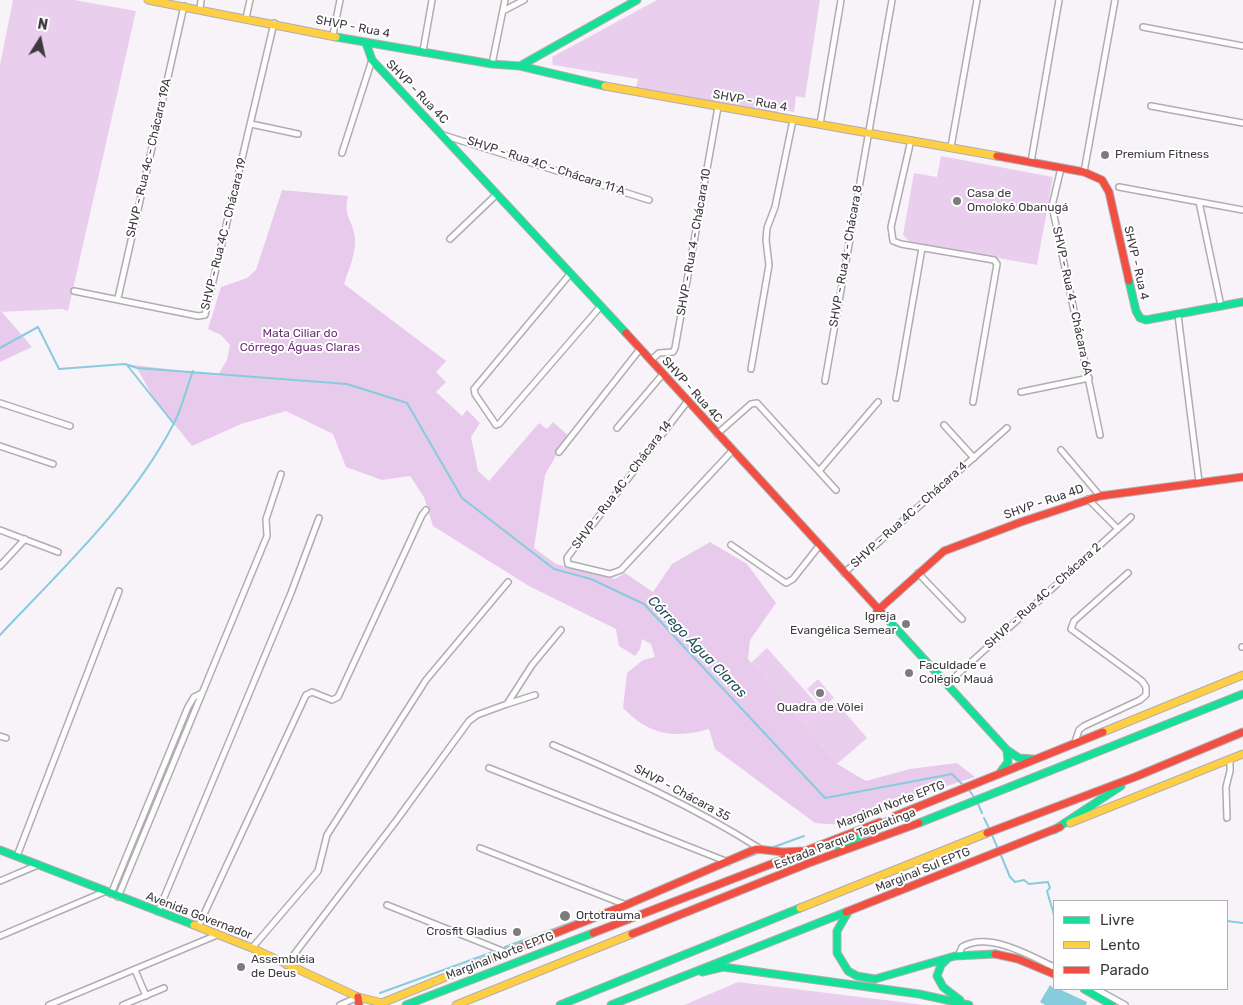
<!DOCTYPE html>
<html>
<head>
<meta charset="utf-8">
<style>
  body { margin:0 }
  #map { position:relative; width:1243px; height:1005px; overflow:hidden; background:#f8f3f8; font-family:Rubik,sans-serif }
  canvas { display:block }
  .legend { position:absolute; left:1053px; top:900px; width:175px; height:90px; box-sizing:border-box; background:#fff; border:1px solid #b1b0b1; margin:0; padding:6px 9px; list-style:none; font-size:15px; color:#3c3a3d }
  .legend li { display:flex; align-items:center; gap:10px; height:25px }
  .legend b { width:25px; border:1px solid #b1b0b1 }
  .north { position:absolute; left:15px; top:15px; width:50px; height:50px; -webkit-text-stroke:4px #fff; paint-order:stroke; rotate:10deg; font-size:14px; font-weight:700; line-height:20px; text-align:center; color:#3c3a3d }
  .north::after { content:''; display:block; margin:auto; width:18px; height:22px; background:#3c3a3d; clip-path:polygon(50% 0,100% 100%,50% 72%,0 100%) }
</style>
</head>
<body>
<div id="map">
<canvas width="1243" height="1005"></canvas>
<ul class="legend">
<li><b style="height:6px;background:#16e098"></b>Livre</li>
<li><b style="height:6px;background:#ffcf43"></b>Lento</li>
<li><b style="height:6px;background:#f24e42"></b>Parado</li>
</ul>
<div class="north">N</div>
</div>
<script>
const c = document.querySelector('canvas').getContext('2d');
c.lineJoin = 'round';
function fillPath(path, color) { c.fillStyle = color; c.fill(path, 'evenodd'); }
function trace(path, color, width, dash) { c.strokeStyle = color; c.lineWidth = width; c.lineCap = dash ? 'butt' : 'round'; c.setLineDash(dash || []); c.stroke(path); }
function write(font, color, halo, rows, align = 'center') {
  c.font = font + ' Rubik,sans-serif'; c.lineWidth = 4; c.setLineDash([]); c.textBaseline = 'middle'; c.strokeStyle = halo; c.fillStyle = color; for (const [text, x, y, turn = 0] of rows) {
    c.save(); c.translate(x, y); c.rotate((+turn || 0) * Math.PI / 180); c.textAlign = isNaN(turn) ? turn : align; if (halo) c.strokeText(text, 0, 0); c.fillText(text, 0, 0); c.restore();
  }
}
fillPath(new Path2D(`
  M13,0h61l62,11 -68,300 -6,-2 -62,3v-247z
  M657,0h163l-15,98 -9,-2 -2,16 -16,-3 -1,4 -141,-25 2,-9 -85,-14 -1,-8z
  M941,156l112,21 -16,88 -127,-23 -7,-7 11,-62 23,4z
  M767,648l57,64 12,-10 31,36 -30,26 -86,-101z
  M818,679l16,19 -11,9 -16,-18z
  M738,982l187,23h-241z`), '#eaceee');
fillPath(new Path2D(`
  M282,190l66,6c-5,21 5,24 7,42 1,15 -6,31 -11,46l102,77 -10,11 10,10 -10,10 26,24 5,-6 13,13 -9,14 7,34 11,10 50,-58 8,6 6,-7 17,15 -11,13 -14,25 -11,73 22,16 59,15 10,-6 28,19 19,-28 38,-22 37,22 29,39 -26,37 -2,19 89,105 29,17 44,-12 47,-6 18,14c-18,6 -37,11 -54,18 -40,15 -60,34 -106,28l-100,-74 -6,-20c-36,10 -60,6 -86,-21l4,-35 16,-13 12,-3 -4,-13 -9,-5 -2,10 -5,7 -16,-10 -3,-17 -87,-43 -96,-60 -9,-29 -14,-21 -28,4 -36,-13 -13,-33 -47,-23 -45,13 -49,22 -38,-47 -17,-31 -12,-4 93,11 9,-15 3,-15 -9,-10 -13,-6 13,-42 26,-9 9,-8z
  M0,312h2l30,35 -32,15z`), '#e8caec');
fillPath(new Path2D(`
  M1050,985l4,4h5l28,13 -1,3h-41l-5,-3z`), '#87ccdc');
trace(new Path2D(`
  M0,348l38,-21 21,42 66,-5 12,4 210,16 60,19 55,95 92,71 37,10 53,25 181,194 127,-24 11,11
  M127,365l47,59
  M0,635c61,-65 131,-130 173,-210 9,-16 13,-36 20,-54
  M969,790l7,10
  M978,804l4,9
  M984,818l5,10
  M992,835l6,14
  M771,848l33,-12
  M1000,853l10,24 5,5 9,-2 5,4 19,-2 2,6 -3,3 7,24
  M735,862l23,-9
  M1227,921l16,2
  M505,947l76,-28
  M380,993l113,-41`), '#87ccdc', 2);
const street = new Path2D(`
  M200,9l1,-9
  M503,11l21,-11
  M246,18l4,-18
  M1143,27l100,19
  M333,35l7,-35
  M423,51l9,-51
  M492,64l13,-64
  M1151,106l92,17
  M251,124l47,10
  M820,124l21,-124
  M443,135l206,65
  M911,140l-20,87 2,14 8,3 93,16 3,4 -24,138
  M951,147l26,-147
  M342,153l30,-93
  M1031,162l28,-162
  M1061,168l-9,38 48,229
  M1084,172l31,-172
  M1119,187l124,23
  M1199,202l22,104
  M450,239l46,-44
  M570,274l-96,115 1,5 21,31 3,-1 101,-117
  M74,291l124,25 7,-1 69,-292
  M118,298l66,-292
  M1178,315l21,167
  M651,360l8,-7 14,-1 2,-4 43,-241
  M751,369l18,-104 -3,-25 1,-12 8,-21 18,-87
  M825,381l67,-381
  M1021,392l68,-14
  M896,398l26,-150
  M687,402l-118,153 -2,3 1,6 42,10 11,-4 111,-119
  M0,403l70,23
  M944,425l30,33
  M617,428l46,-54
  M717,434l34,-30 6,-1 79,87
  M0,446l53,18
  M1061,450l39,46
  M559,452l81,-103
  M819,471l59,-69
  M1088,499l30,30
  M0,530l58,22
  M731,545l55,38 7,-4 26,-33
  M0,566l25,-27
  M844,573l163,-145
  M918,573l44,46
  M1242,647h1
  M947,684l184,-167
  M507,704l28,-9
  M0,736l6,2
  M1075,742l4,-12 5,-4 56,-26 6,-5v-8l-4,-6 -71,-52 3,-8 54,-48
  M553,745c71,30 141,62 206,103
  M489,768l239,94
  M1227,818l-1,-31 4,-16v-12
  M480,848l146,57
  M17,856l102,-265
  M0,881l38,-16
  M111,894l77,-187 6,-10 8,-4
  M118,897l149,-361 -1,-17 15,-45
  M387,905l118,47
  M158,912l133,-319 28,-75
  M198,927l108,-232 6,-3 20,8 6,-3 84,-182 4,-5
  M0,936l104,-44
  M252,948l66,-77 9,-36 99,-155 82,-98
  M959,954l3,-7c26,-16 67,8 92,20
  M286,965l110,-144 73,-100 8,-6 30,-11 25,-39 29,-35
  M135,970l11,26
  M1096,989l29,16
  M49,1005l168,-70
  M123,1005l41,-17
  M340,1005l18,-8`);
const fast = new Path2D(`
  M336,37l156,27 28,2 85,20
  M366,43l6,17 254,273
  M520,66l117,-66
  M1129,281l7,30 4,7 6,2 97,-18
  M882,613l125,137 12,8 14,1
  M999,774l9,-12 -1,-12
  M919,823l324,-129
  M1054,830l67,-44
  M838,848l61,-33
  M0,850l194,75
  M848,912l-11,19v22l11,18 9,5 18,3 80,-23 40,-2
  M947,959l-6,6 -4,11 6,11 17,13
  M702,972l21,-5 196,27 50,11
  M1084,989l28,16
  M406,1005l187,-72
  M560,1005l240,-97
  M611,1005l235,-93`);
const slow = new Path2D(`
  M148,0l188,37
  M605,86l392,70
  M1103,732l140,-57
  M1070,823l173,-69
  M800,908l187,-75
  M194,925l58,23 106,49 24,6 71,-29
  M456,1005l176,-71`);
const jam = new Path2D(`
  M997,156l87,16 18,8 7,12 20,89
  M626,333l256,280
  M877,611l67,-60 77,-29 79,-26 143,-19
  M895,816l208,-84
  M987,833l148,-56 108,-45
  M846,912l214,-85
  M593,933l287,-111
  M632,934l177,-71 110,-40
  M995,954l23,5 36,15
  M453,974l173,-69 130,-56 27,3 18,-1
  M358,997l1,8`);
trace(street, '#b0adb0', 8);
trace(fast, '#b0adb0', 9);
trace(slow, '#b0adb0', 9);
trace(jam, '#b0adb0', 9);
trace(street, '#fefdfe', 5);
trace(fast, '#16e098', 7);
trace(slow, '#ffcf43', 7);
trace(jam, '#f24e42', 7);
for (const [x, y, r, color] of [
  [1105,155,5,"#7e7b7e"],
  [957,201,5,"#7e7b7e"],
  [906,624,5,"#7e7b7e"],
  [909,673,5,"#7e7b7e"],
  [820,693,5,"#7e7b7e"],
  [565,916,6,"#7e7b7e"],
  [517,932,5,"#7e7b7e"],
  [241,967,5,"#7e7b7e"]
]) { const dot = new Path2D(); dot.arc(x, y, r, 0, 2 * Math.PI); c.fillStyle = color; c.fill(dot); trace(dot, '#fff', 2); }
write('12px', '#3c3a3d', '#fff', [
  ["SHVP - Rua 4",353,27,11],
  ["SHVP - Rua 4C",417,92,46],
  ["SHVP - Rua 4",750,101,10],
  ["SHVP - Rua 4c - Chácara 19A",149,158,-77],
  ["SHVP - Rua 4C - Chácara 11 A",546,166,18],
  ["SHVP - Rua 4C - Chácara 19",224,234,-76],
  ["SHVP - Rua 4 - Chácara 10",694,242,-80],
  ["SHVP - Rua 4 - Chácara 8",846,256,-80],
  ["SHVP - Rua 4",1136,263,77],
  ["SHVP - Rua 4 - Chácara 6A",1072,301,78],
  ["SHVP - Rua 4C",692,390,48],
  ["SHVP - Rua 4C - Chácara 14",622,485,-53],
  ["SHVP - Rua 4D",1044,502,-19],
  ["SHVP - Rua 4C - Chácara 4",909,515,-42],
  ["SHVP - Rua 4C - Chácara 2",1043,596,-42],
  ["SHVP - Chácara 35",682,793,28],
  ["Marginal Norte EPTG",891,805,-21],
  ["Estrada Parque Taguatinga",845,839,-21],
  ["Marginal Sul EPTG",923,870,-22],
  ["Avenida Governador",199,916,21],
  ["Marginal Norte EPTG",500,956,-21]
]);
write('12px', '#3c3a3d', '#fff', [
  ["Premium Fitness",1115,155],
  ["Casa de",967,194],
  ["Omolokô Obanugá",967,208],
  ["Igreja",896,617,"right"],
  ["Evangélica Semear",896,631,"right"],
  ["Faculdade e",919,666],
  ["Colégio Mauá",919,680],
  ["Quadra de Vôlei",820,708,"center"],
  ["Ortotrauma",576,916],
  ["Crosfit Gladius",507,932,"right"],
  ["Assembléia",251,960],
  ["de Deus",251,974]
], 'left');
write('12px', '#6b3075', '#fff', [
  ["Mata Ciliar do",300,334],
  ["Córrego Águas Claras",300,348]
]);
write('italic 14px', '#214e57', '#fff', [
  ["Córrego Água Claras",697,647,46]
]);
</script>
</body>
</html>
